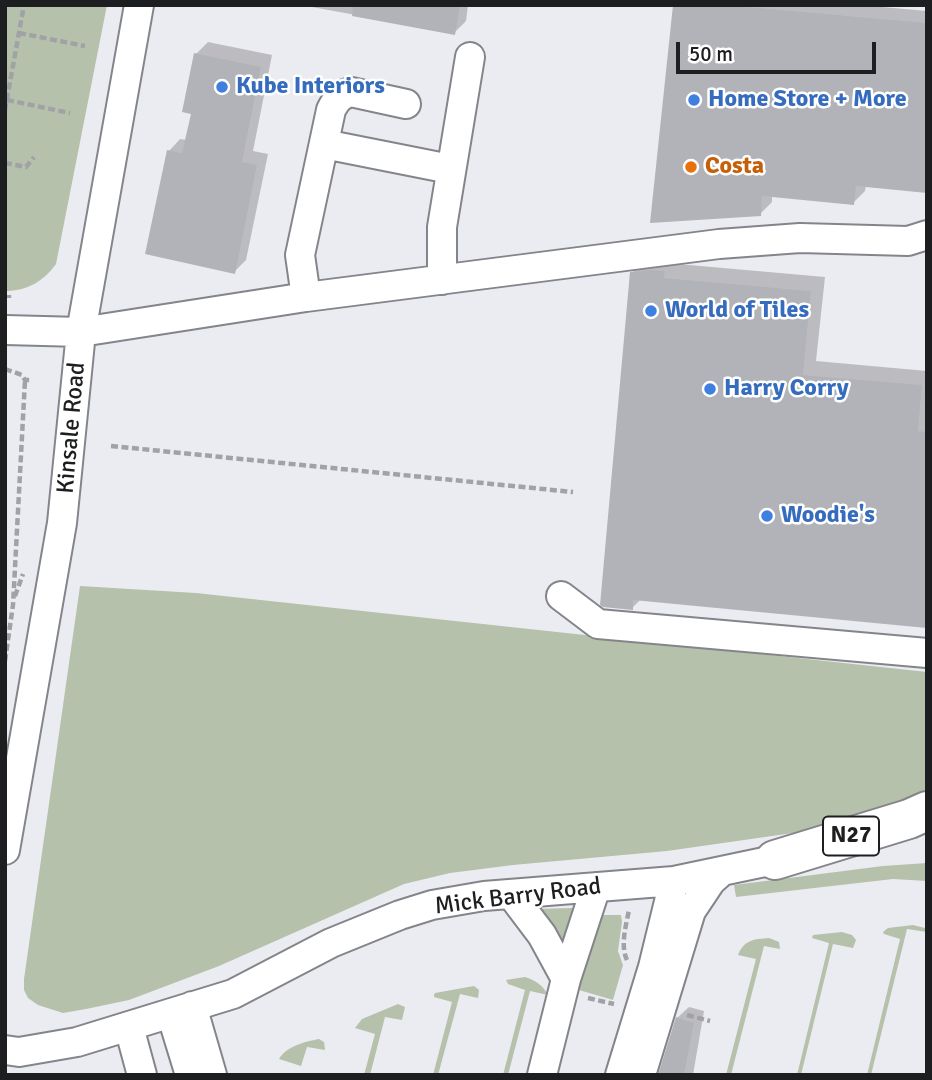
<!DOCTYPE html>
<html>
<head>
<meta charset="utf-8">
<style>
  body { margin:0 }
  #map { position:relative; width:932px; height:1080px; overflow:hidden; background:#ebecf1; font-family:Signika,sans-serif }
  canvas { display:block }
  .frame { position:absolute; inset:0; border:7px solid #1d1e1f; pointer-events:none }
  .scale { position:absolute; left:676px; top:42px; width:200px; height:32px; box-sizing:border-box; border:4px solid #1d1e1f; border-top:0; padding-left:9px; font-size:21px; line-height:24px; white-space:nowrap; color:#1d1e1f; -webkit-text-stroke:5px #fff; paint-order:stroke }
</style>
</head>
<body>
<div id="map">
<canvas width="932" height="1080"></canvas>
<div class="frame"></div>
<div class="scale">50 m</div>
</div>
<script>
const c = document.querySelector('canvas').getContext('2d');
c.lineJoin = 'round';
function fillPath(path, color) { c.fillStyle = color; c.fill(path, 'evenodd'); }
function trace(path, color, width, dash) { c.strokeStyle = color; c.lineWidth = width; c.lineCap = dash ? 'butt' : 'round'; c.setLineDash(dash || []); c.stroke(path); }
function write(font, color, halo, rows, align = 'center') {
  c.font = font + ' Signika,sans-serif'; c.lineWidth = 5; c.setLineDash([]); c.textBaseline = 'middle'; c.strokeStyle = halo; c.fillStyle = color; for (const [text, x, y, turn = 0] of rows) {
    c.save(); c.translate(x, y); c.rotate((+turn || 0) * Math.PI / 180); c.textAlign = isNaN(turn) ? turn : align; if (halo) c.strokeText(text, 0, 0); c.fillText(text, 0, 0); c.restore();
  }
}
fillPath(new Path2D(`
  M5,5h102l-51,259c-12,17 -29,27 -51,27z
  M80,586l116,7 731,79v125l-120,34 -140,20 -154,14 -63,8 -46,11 -185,82 -90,34 -43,9 -23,4 -25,-8 -10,-7 -4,-8v-11z
  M927,863v18l-34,-2 -157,18 -2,-12 149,-19z
  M572,908l2,4 -12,31h-5l-23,-34z
  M599,915h22l1,7 -4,29 5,14 -10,35 -34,-10z
  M913,925l12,3 2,4 -20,-3 -36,146h-4l33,-136 -16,-5 -1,-2 5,-4z
  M842,932l10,3 4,5 -3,8 -20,-4 -32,131h-4l32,-132 -17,-5 1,-3z
  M769,938l10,4 1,7 -16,-3 -33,129h-5l30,-116 -18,-4c6,-15 16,-16 31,-17z
  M525,977c10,3 18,8 23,18l-18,-4 -22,84h-5l22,-85 -17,-6 -2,-4z
  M474,986l5,4 -1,8 -18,-4 -22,81h-5l19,-73 -18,-5v-2l1,-2z
  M398,1004l7,3 -3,13 -17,-3 -15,58h-6l11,-41 -20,-6 7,-9z
  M319,1039l5,3 1,8 -18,-3 -6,19 -22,-7c8,-13 25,-17 40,-20z`), '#b5c1ab');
fillPath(new Path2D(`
  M301,5h167l-2,16 -12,12z
  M675,5h185l67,6v180l-61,-6 -1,6 -12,12 -81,-7v6l-12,12z
  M208,42l64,13 -19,96 15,3 -22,106 -12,12 -65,-121 11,-12 7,1 6,-27 3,-59z
  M678,257v7l147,13 -9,84 111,10v255l-286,-27 -9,9v-335l15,-15z
  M689,1007l15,4 -11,64h-33l17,-57z`), '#0003');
fillPath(new Path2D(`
  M353,5h107l-5,30 -103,-19z
  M673,5h52l202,18v170l-71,-7 -2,19 -92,-9 -1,20 -111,7z
  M194,53l67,14 -19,95 15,3 -22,109 -90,-20 22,-104 15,3 9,-39 -9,-2z
  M650,270l15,1 -1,7 147,13 -8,84 119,10 -4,46 9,1v196l-294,-28v10l-30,-3 -3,-2 30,-333z
  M676,1017l18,6 -10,52h-26z`), '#b2b3b8');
const minor = new Path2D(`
  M324,144l126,25
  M442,280v-53l28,-170
  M306,297l-6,-42 31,-145c5,-10 9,-15 20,-18l55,12
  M5,330l76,2 225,-35 413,-53 81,-6 108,3 19,-6
  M561,596l37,28 329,29
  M5,850l57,-327 19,-191 58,-327
  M511,894l31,41 24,44
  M192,1006l20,69
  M171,1013l19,62
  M129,1027l13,48
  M5,1050l14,2 58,-10 156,-48 98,-51 69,-28 32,-10 52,-9 190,-15 119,-25
  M542,1075l24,-96 30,-92
  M620,1075l33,-108 21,-86
  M641,1075l50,-164 20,-30 9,-8`);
const highway = new Path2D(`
  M775,860l134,-41 18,-8`);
trace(minor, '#84858a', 32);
trace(highway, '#84858a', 42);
trace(new Path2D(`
  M19,33l66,13
  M7,100l63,13
  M5,110l19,-105
  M5,163l21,4 8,-10
  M9,298v-3
  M5,369l17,6 3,5h6
  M111,446l462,46
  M15,596l8,-22
  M5,661l8,-56 12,-225
  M627,960c-7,-15 -1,-34 2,-50
  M588,998l26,6
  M687,1015l23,6`), '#a1a2a6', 4.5, [7, 3.5]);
trace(minor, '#fff', 28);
trace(highway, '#fff', 38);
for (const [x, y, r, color] of [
  [222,87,7,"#3f7fe0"],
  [694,100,7,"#3f7fe0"],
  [691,167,7,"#e8710a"],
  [651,311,7,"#3f7fe0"],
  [710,389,7,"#3f7fe0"],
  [767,516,7,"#3f7fe0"]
]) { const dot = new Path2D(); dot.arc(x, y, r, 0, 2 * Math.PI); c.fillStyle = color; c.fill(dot); trace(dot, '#fff', 2.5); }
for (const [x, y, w] of [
  [851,836,56]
]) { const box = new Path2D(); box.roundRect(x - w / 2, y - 19.5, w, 39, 5); c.fillStyle = '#fff'; c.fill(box); trace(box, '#1d1e1f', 2); }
write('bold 23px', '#1d1e1f', null, [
  ["N27",851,836]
]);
write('bold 24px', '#366cbe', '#fff', [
  ["Kube Interiors",236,87],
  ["Home Store + More",708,100],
  ["World of Tiles",665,311],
  ["Harry Corry",724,389],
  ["Woodie's",781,516]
], 'left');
write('bold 24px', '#c56008', '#fff', [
  ["Costa",705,167]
], 'left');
write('24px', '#1d1e1f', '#fff', [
  ["Kinsale Road",72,428,-85],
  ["Mick Barry Road",518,897,-7]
]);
</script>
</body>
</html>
